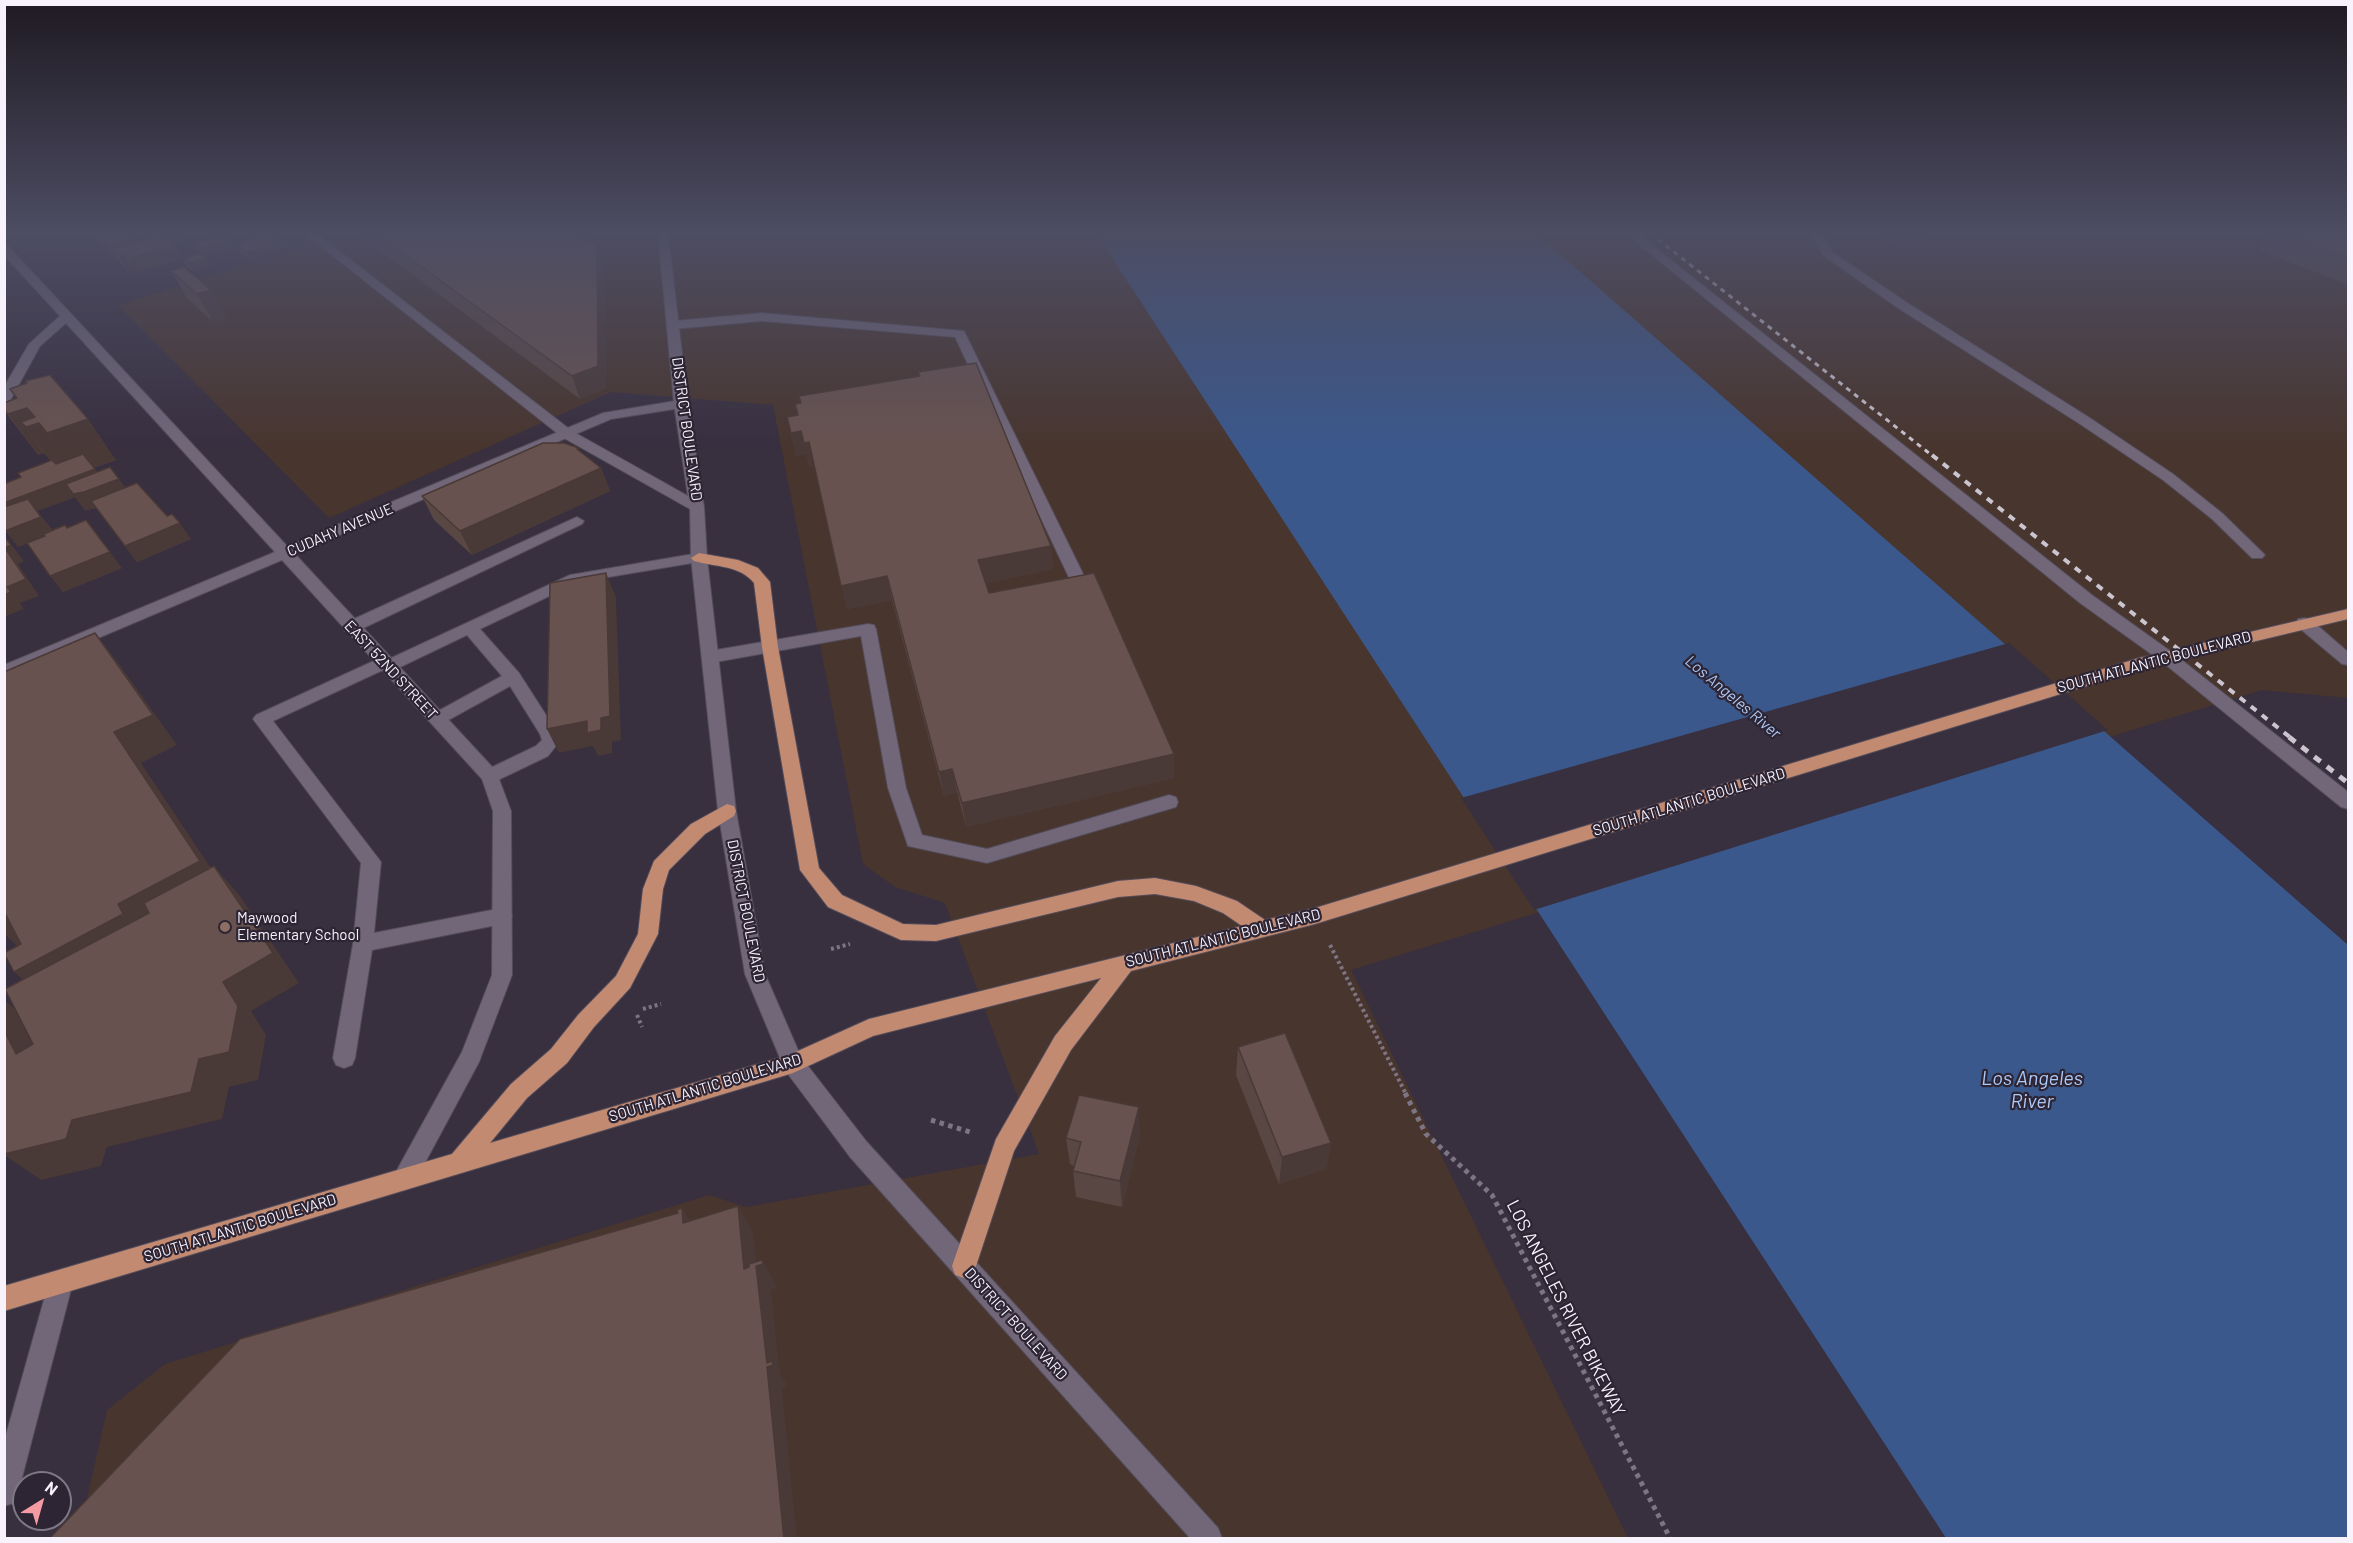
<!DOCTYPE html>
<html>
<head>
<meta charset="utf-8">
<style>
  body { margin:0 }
  #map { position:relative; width:2353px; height:1543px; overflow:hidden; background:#382f3f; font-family:Barlow,sans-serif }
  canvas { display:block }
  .frame { position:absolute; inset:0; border:6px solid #f7f2fc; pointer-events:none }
  .north { position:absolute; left:12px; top:1471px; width:60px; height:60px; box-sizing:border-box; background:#2d2534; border:2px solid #7e7784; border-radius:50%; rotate:37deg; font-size:16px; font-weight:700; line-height:24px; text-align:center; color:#f7f2fc }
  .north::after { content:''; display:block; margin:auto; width:21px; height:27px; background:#f49aa3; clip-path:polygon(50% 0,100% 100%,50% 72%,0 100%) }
</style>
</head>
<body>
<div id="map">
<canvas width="2353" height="1543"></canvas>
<div class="frame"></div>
<div class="north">N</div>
</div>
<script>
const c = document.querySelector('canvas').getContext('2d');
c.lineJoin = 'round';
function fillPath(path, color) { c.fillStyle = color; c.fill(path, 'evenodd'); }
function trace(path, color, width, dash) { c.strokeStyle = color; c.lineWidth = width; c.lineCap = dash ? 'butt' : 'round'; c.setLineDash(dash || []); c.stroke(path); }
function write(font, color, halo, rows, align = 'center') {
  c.font = font + ' Barlow,sans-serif'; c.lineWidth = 4.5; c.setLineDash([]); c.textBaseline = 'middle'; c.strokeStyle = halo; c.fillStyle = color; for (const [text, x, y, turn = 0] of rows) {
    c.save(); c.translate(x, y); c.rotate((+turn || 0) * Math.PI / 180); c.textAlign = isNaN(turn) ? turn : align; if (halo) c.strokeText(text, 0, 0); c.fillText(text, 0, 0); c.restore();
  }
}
fillPath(new Path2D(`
  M292,233h2056v465l-86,-8 -911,280 277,568h-1550l29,-128 58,-46 544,-169 37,12 293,-53 -94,-251 -50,-16 -32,-23 -90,-459 -162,-13 -282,126 -211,-213 189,-59z`), '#48352e');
fillPath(new Path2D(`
  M1096,233h440l812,712v593h-402z`), '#3b588c');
fillPath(new Path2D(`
  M2009,643l99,87 -574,180 -73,-112z`), '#382f3f');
const lane = new Path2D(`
  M1625,233h12l455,362 81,58 175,139v17l-7,-2 -180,-146 -81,-58z
  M1810,233h10l12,19 74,50 184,116 83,56 49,39 40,39 3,3 -3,3h-10l-40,-39 -49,-39 -83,-56 -182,-116 -74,-52z
  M762,313l202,18 125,255 -2,3h-12l-2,-3 -118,-249 -193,-16 -88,8 -6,-4 6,-4z
  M577,517l7,4 -2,3 -225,107h-12l-2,-4 2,-4z
  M699,553l8,5 -3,3 -125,21 -99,47 39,44 36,56 5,12 -12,15 -52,25 -6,2 -6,-2 -3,-5 3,-5 52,-25 6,-6 -2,-6 -30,-48 -67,37h-12l-3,-4 3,-4 71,-39 -35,-41 -73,35h-11l-110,51 108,141 -7,71 128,-25 7,2 3,6 -3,6 -7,2 -130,26 -17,108 -3,7 -8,3 -8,-3 -3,-7 20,-114 8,-81 -108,-144 3,-4 122,-56h11l181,-84z
  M2304,618l6,1 38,33v13l-6,-1 -44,-37 -2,-4 2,-4z
  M868,624l6,1 2,4 30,159 16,47 65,14 182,-54 7,2 2,5 -2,5 -189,56 -79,-17 -20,-58 -27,-152 -151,27 -6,-2 -2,-4 2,-4 6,-2z`);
const street = new Path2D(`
  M4,245l4,1 279,300 316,-133 78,-13 7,4 -7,4 -70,11 -316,135 201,217 15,40 1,164 -33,87 -67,125 -8,3 -8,-3 -4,-8 70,-127 30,-77 1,-164 -11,-32 -200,-219 -278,118v-13l271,-113 -209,-229 -26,23 -29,53 -7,4v-16l25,-43 31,-28 -56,-61z
  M61,1270l9,3 3,9 -55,211 -4,10 -10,3v-64l45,-160 3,-9z`);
const secondary = new Path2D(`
  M304,233h12l256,198 116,65 -14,-92 -16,-171h10l20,171 16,103 3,51 29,253 29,163 36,83 65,84 352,387 4,10h-32l-340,-381 -65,-87 -40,-96 -27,-163 -27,-253 -1,-49 -128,-72z`);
const primary = new Path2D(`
  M699,553l39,7 20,8 12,14 8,65 41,221 23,27 61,29 33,1 182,-44 37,-3 41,8 41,15 28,19 50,-12 824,-250 209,-49v10l-200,48 -833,257 -184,47 -60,79 -57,101 -38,115 -3,9 -9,3 -9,-3 -3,-9 44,-127 59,-103 46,-58 -228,58 -80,37 -789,238v-25l448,-132 59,-70 40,-35 27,-34 38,-39 22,-42 5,-45 11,-28 37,-37 36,-20 7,2 2,5 -2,5 -29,18 -36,36 -6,19 -5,45 -28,54 -36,39 -27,36 -40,35 -37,45 299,-88 80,-36 373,-93 -19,-13 -29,-12 -39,-7 -37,3 -182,44 -35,-1 -73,-33 -28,-37 -38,-223 -8,-64c-14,-18 -39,-16 -60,-22l-3,-3z`);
trace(lane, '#534c59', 2);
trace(street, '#534c59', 2);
trace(secondary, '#534c59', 2);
trace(primary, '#534c59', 2);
trace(new Path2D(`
  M1330,945l76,149
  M831,949l19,-5
  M643,1009l18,-5
  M637,1015l5,12`), '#7d7583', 4, [3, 3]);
trace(new Path2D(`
  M1405,1093l21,41 66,61 178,343
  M931,1120l42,13`), '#7d7583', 5, [4.5, 4.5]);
fillPath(lane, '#716779');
fillPath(street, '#716779');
fillPath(secondary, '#716779');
fillPath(primary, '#c38a72');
trace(new Path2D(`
  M1650,233l284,224`), '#cbc5d0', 3, [5, 5]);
trace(new Path2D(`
  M1932,455l359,283`), '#cbc5d0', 4, [7, 7]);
trace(new Path2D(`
  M2289,737l59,46`), '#cbc5d0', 5, [8, 8]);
fillPath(new Path2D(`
  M90,233h103l2,4 -22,6 9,16 -47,14 -3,-4 -4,2 -10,-11h-1l-3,-3 -5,1 -11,-18h-1z
  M356,233h220l28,34 2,121 -26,11z
  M1883,233h46l-3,6 -24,8 -21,-9z
  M2270,233h79v52l-90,-35z
  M279,237l3,7 1,5 -14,7 -18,3 -9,-4 -4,-7z
  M230,240l4,8 -27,8 -1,-1 4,8 -1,3 -16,5 -6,-4 -4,-7 23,-5 -6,-4 -4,-8z
  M171,271l40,19 16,28 -14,4 -26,-24z
  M918,372l133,174 2,23 -67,14 3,10 185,161v24l-208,49 -9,-35 -13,4 -52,-196 -45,9 -33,-144 -5,1 -2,-12 -11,2 -5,-23 7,-18 3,-12 118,-27z
  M10,389l106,71 -23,8 4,4 28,15 42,29 24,23 -54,23 -40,-54 -12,2 -10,-13 -38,14 15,19 15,-2 55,40 -59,24 -36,-49 -9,4 -12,-40 -2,-2v-21l17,-7 30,-16 -7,-8 -6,2 -34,-45 13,-12z
  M581,452l20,16 9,23 -138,64 -38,-35 -12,-24z
  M1238,1047l93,96 -5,26 -47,15 -43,-109z
  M1140,1134l-18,73 -46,-10 -3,-26 1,-5 -4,-2 -4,-26z`), '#594744');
fillPath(new Path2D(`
  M93,233h13l2,4 -11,3z
  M151,233h42l2,4 -69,21 -3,-3 9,14 -4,2 -9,-15 -7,-7 6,11h-1l-9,-14z
  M1908,233h21l-3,6 -24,8z
  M279,237l3,7 1,5 -14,7 -18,3 -4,-7z
  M230,240l4,8 -27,8 -4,-7z
  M105,242l9,15 -5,1 -9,-15z
  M174,244l8,15 -47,14 -8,-14z
  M597,246l7,21 2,121 -26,11 -8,-23z
  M206,255l4,8 -1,3 -16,5 -5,-8z
  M211,290l16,28 -14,4 -16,-28z
  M27,408l11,15h1l30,40 -13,5 -35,-46 23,31 -6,2 -30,-41z
  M88,419l28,41 -40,13 -29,-40z
  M801,431l8,11 5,23 -5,1 -2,-12 -11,2 -5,-23z
  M601,468l9,23 -138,64 -12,-24z
  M95,469l10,15 14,-5 12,16 -36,13 -10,2 -10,-13 -38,14 17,22 -36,14 -13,-16 12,-12 -13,-16z
  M180,523l11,16 -54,23 -12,-16z
  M4,535l20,26 -6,3 21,32 -19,7 4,6 -20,8v-22l3,-8z
  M1051,546l2,23 -72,15 -3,-24z
  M110,552l12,16 -59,24 -13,-16z
  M606,573l10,24 5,143 -9,2v11l-14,3 -5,-10 -34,7 -12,-24z
  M887,576l5,24 -45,9 -6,-23z
  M95,633l24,31 58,81 -36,18 85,128 -179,110 -33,-29 104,-68 -4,-172z
  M1174,754v24l-208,49 -4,-24z
  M952,769l5,23 -13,4 -5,-24z
  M214,866l26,30 59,87 -48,28 15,24 -8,45 -29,7 -7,32 -115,28 -6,19 -60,14 -37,-25v-1l195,-95 24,-77z
  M4,915h2l32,29 -14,8 -20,-18z
  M4,1000l10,8 37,74 -35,-28 -12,-24z
  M1139,1107l1,27 -18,73 -2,-26z
  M1331,1143l-5,26 -47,15 3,-27z
  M738,1206l15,25 6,62 -15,-24z
  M682,1208l17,26 -16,-11z
  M762,1260l14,24 1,4 -6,2 9,84 6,9 1,4 -5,2 15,150h-13l-17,-172 -11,-101z`), '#493937');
const building = new Path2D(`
  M103,233h48l-43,13 -3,-4 -5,1 -5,-8z
  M375,233h201l21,13 1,120 -26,10z
  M2283,233h66v25z
  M163,234l11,10 -47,15 -4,-4 -4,1 -7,-7z
  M270,234l9,3v4l-13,8 -19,3 -9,-4 5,-8 13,-4z
  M224,235l6,5 -27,9 -7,-6z
  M197,254l9,1 -1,4 -17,4 -5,-3z
  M184,267l27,23 -14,4 -26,-23z
  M976,363l75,183 -73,14 11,33 105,-20 80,181 -212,49 -10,-34 -13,3 -52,-196 -46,10 -32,-144 -5,1 -3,-12 -10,2 -4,-16 11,-2 -3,-11 6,-1 -2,-7 121,-20 -2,-4z
  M50,375l38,44 -41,14 -8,-10 -13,4 -5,-5 14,-5 -8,-9 -19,6 -4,-4v-7l13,-5 -7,-9 17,-6 -2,-2z
  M543,443h21l15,5 -2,1 24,19 -141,63 -38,-35z
  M83,454l12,15 -91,34v-19l17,-7 -3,-4 34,-13 4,4z
  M110,467l9,12 -35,13 -11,2 -7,-10z
  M137,483l30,33 5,-2 8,9 -55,23 -34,-45z
  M28,499l13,18 -36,14 -1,-24z
  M86,520l24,32 -60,24 -23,-33 18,-7 -1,-2 21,-9 2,3z
  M4,536l7,9 -6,3 21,31 -19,8 4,5 -7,3z
  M606,573l4,143 -9,2v12l-14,3v-12l-40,8 3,-146z
  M95,633l58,82 -39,17 86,129 -82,43 5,10 -109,58 -10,-19 17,-9 -15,-29h-2v-243z
  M214,866l59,87 -50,29 15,24 -9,46 -30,7 -8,33 -119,28 -6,19 -62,15v-124l12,24 17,-10 -28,-55 144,-76 -5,-10z
  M1285,1033l46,110 -49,14 -44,-110z
  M1079,1095l60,12 -19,74 -47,-10 8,-29 -15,-4z
  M738,1206l6,63 5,-2v-3l13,-4 1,4 -7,2 11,97 5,-2 1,4 -6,2 17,172h-733l1,-3 188,-197 438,-126 -1,-3 5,-2 1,15z`);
fillPath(building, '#68524f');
trace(building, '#493937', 1.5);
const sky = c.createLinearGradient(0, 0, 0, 449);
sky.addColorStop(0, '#1f1a23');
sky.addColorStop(0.52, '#4d4d63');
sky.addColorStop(1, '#4d4d6300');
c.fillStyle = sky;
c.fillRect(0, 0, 2353, 449);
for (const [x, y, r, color] of [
  [225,927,6,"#8d6e63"]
]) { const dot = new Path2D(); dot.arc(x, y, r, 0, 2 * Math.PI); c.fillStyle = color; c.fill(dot); trace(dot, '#2d2534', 2); }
write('15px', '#f7f2fc', '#2d2534', [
  ["DISTRICT BOULEVARD",687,429,82],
  ["CUDAHY AVENUE",340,530,-23],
  ["SOUTH ATLANTIC BOULEVARD",2154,662,-15],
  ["EAST 52ND STREET",391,670,47],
  ["SOUTH ATLANTIC BOULEVARD",1689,802,-17],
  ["DISTRICT BOULEVARD",746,911,79],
  ["SOUTH ATLANTIC BOULEVARD",1223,938,-14],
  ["SOUTH ATLANTIC BOULEVARD",705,1088,-17],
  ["SOUTH ATLANTIC BOULEVARD",240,1228,-17],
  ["DISTRICT BOULEVARD",1016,1324,48]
]);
write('15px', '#f7f2fc', '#2d2534', [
  ["Maywood",237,918],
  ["Elementary School",237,935]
], 'left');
write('italic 16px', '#adc9f8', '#2d2534', [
  ["Los Angeles River",1733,697,40]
]);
write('18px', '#f7f2fc', '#2d2534', [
  ["LOS ANGELES RIVER BIKEWAY",1566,1308,63]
]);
write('italic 20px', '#adc9f8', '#2d2534', [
  ["Los Angeles",2032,1078],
  ["River",2032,1101]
]);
</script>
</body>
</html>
